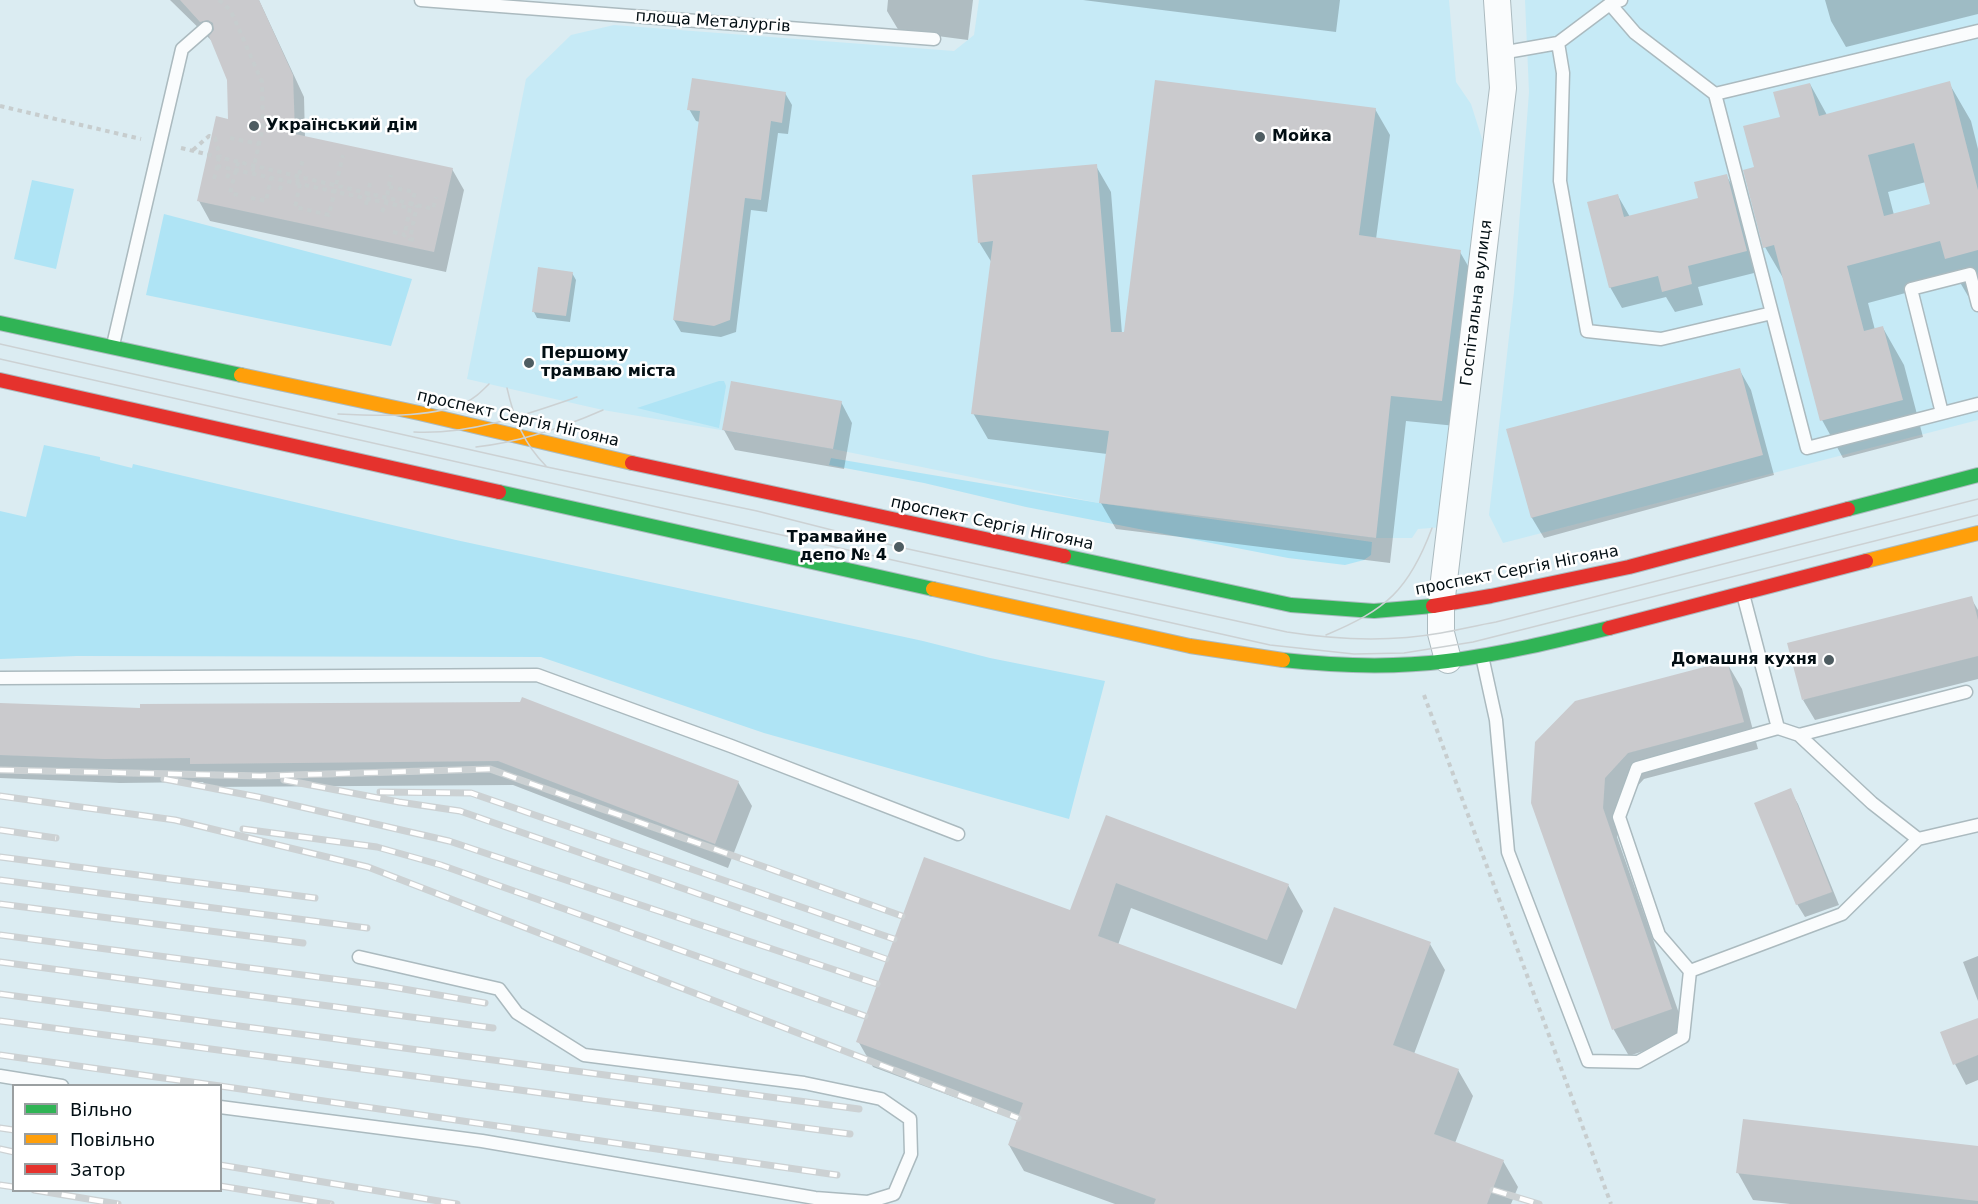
<!DOCTYPE html>
<html>
<head>
<meta charset="utf-8">
<style>
  body { margin:0 }
  #map { position:relative; width:1978px; height:1204px; overflow:hidden; background:#dbecf2; font-family:"DejaVu Sans",sans-serif }
  canvas { display:block }
  .legend { position:absolute; left:12px; top:1084px; width:210px; height:108px; box-sizing:border-box; background:#fff; border:2px solid #9a9fa1; margin:0; padding:8px 10px; list-style:none; font-size:18px; color:#020e13 }
  .legend li { display:flex; align-items:center; gap:12px; height:30px }
  .legend b { width:30px; border:2px solid #9a9fa1 }
</style>
</head>
<body>
<div id="map">
<canvas width="1978" height="1204"></canvas>
<ul class="legend">
<li><b style="height:8px;background:#30b455"></b>Вільно</li>
<li><b style="height:8px;background:#ff9f0a"></b>Повільно</li>
<li><b style="height:8px;background:#e5322d"></b>Затор</li>
</ul>
</div>
<script>
const c = document.querySelector('canvas').getContext('2d');
c.lineJoin = 'round';
function fillPath(path, color) { c.fillStyle = color; c.fill(path, 'evenodd'); }
function trace(path, color, width, dash) { c.strokeStyle = color; c.lineWidth = width; c.lineCap = dash ? 'butt' : 'round'; c.setLineDash(dash || []); c.stroke(path); }
function write(font, color, halo, rows, align = 'center') {
  c.font = font + ' "DejaVu Sans",sans-serif'; c.lineWidth = 5; c.setLineDash([]); c.textBaseline = 'middle'; c.strokeStyle = halo; c.fillStyle = color; for (const [text, x, y, turn = 0] of rows) {
    c.save(); c.translate(x, y); c.rotate((+turn || 0) * Math.PI / 180); c.textAlign = isNaN(turn) ? turn : align; if (halo) c.strokeText(text, 0, 0); c.fillText(text, 0, 0); c.restore();
  }
}
fillPath(new Path2D(`
  M979,0h470l7,82 15,22 12,38 3,22 -42,363 -26,2 -6,9h-36l-277,-35 -266,-54 -230,-39 -136,-31 59,-300 45,-44 43,-10 340,26 20,-16z
  M1525,0h453v420l-475,123 -14,-28 25,-223 15,-200z`), '#c6eaf6');
fillPath(new Path2D(`
  M32,180l42,9 -18,80 -42,-10z
  M164,214l248,65 -21,67 -245,-51z
  M719,381h5l2,5 -7,42 -82,-20z
  M44,445l56,12v3l32,8 1,-4 323,76 467,101 67,17 115,23 -36,138 -305,-86 -223,-76 -464,-1 -77,3v-148l26,6z
  M831,458l268,45 273,39 -1,13 -7,5 -19,5 -57,-7 -262,-51 -102,-24 -95,-18z`), '#afe4f5');
fillPath(new Path2D(`
  M170,0h89l45,97 1,40 147,32 12,21 -18,82 -236,-51 -11,-20 31,-80 -2,-41 -15,-38z
  M888,0h85l-5,40 -69,-9 -12,-20z
  M1083,0h257l-4,32z
  M1825,0h153v14l-132,33 -15,-26z
  M1949,83l22,38 7,28v144l-10,3 -10,-17 -90,24 7,27 8,-2 21,37 19,72 -80,21 -21,-38 -36,-137 -21,-36 -9,-79 25,-50 29,-34 17,31zM1926,182l6,23 -38,10 -6,-23z
  M785,93l7,12 -4,29 -10,-1 -11,79 -16,-2 -15,122 -15,5 -40,-5 -7,-12 26,-198 -4,-1 -7,-12z
  M1375,109l15,26 -14,104 84,13 15,26 -19,148 -50,-5 -16,142 -274,-34 -15,-26 6,-49 -119,-15 -15,-26 19,-150 -13,-21 117,-76 15,26 11,142z
  M1726,175l12,21 20,76 -60,15 5,18 -28,7 -9,-15 -44,11 -12,-21 8,-91 12,21 70,-18z
  M572,273l4,7 -6,42 -33,-4 -3,-6z
  M1739,369l12,21 23,85 -230,63 -12,-20 -24,-88z
  M841,402l11,21 -8,46 -109,-19 -11,-20z
  M1971,598l7,12v69l-163,41 -12,-20z
  M1727,663l15,26 16,60 -114,30 -24,26 -3,32 70,199 -58,20 -15,-26 -82,-227z
  M0,704l738,78 14,24 -24,62 -215,-83 -307,2 -3,-5 -83,1 -120,-5z
  M1790,790l8,14 41,101 -34,12 -8,-13z
  M1107,817l181,68 15,26 -21,54 -151,-57 -13,37 179,66 38,-102 95,35 15,26 -31,84 44,16 15,26 -18,47 48,18 15,26 -7,17h-396l-91,-33 -15,-26 9,-24 -145,-54 -15,-26 213,-129z
  M1978,956v45l-15,-39z
  M1978,1019v61l-12,5 -11,-21 -13,-31z
  M1978,1147v57h-188l-37,-4 -15,-27z`), '#0003');
fillPath(new Path2D(`
  M180,0h79l34,75 2,59 158,34 -19,84 -237,-51 19,-85 12,3 -1,-39 -18,-44 5,-6 -1,-7 -5,-3 -8,2z
  M692,78l94,14 -4,31 -11,-2 -10,79 -16,-2 -15,122 -16,6 -41,-6 27,-209 -13,-1z
  M1155,80l221,28 -17,127 102,15 -19,151 -51,-5 -15,142 -277,-35 10,-72 -138,-17 22,-173 -15,2 -6,-68 125,-11 14,168h13z
  M1950,81l28,109v60l-33,9 -5,-18 -93,25 17,65 19,-5 20,74 -83,21 -46,-176 -11,3 -20,-78 11,-3 -11,-41 37,-9 -7,-25 37,-9 9,33zM1914,143l16,61 -46,12 -16,-61z
  M1727,174l20,77 -59,15 4,18 -30,8 -4,-16 -49,12 -22,-86 31,-8 6,23 74,-19 -4,-16z
  M538,267l35,5 -7,44 -34,-4z
  M1740,368l23,87 -232,63 -25,-89z
  M731,381l111,20 -9,48 -111,-19z
  M1972,596l6,24v36l-176,44 -15,-57z
  M1727,661l17,61 -116,31 -23,25 -2,30 69,201 -60,21 -81,-227 4,-61 40,-41z
  M522,697l217,84 -24,63 -217,-83 -308,3v-6l-85,1 -105,-4v-52l140,5v-4l380,-2z
  M1791,788l41,104 -36,13 -42,-102z
  M1106,815l183,69 -22,56 -151,-57 -18,53 198,73 38,-102 97,35 -38,103 66,24 -25,65 70,26 -17,44h-333l2,-5 -148,-54 15,-42 -167,-61 68,-185 146,53z
  M1978,1018v37l-25,10 -13,-33z
  M1743,1119l235,27v55l-242,-28z`), '#cacacd');
const lane = new Path2D(`
  M421,0l513,39
  M1610,4l25,29 80,61 57,219
  M1558,43l5,30 -3,108 27,150 74,8 111,-26 35,135 171,-44
  M1501,53l57,-10 52,-39 11,-4
  M1715,94l263,-63
  M113,345l69,-296 24,-21
  M1942,413l-31,-124 59,-15 8,31
  M1482,656l14,64 12,132 80,209 50,1 45,-25 7,-66 -31,-36 -40,-118 18,-49 141,-40 -35,-134
  M0,678l537,-3 194,71 227,88
  M1778,728l21,7 167,-43
  M1918,839l60,-14
  M1690,971l152,-57 76,-75 -46,-36 -73,-68
  M0,1076l62,10
  M220,1107l262,34 333,57 53,4 26,-8 17,-40 -1,-35 -29,-20 -77,-16 -220,-28 -67,-42 -18,-24 -140,-32`);
const street = new Path2D(`
  M1448,660l-7,-27v-28l62,-517 -6,-88`);
const fast = new Path2D(`
  M0,323l241,52
  M499,492l434,97
  M1848,509l130,-34
  M1064,556l227,49 83,6 59,-5
  M1283,660c54,6 110,8 164,1 55,-7 109,-20 162,-33`);
const slow = new Path2D(`
  M241,375l178,38 213,50
  M1866,561l112,-28
  M933,589l257,57 93,14`);
const jam = new Path2D(`
  M0,380l499,112
  M632,463l432,93
  M1433,606l58,-10 138,-29 219,-58
  M1609,628l257,-67`);
trace(lane, '#abbabf', 15);
trace(street, '#abbabf', 28);
trace(fast, '#abbabf', 16);
trace(slow, '#abbabf', 16);
trace(jam, '#abbabf', 16);
trace(new Path2D(`
  M219,0l12,11 31,71 1,45 -11,47
  M0,106l141,33
  M230,138l29,6
  M181,148l252,61 3,-12
  M193,150l16,-14 6,2 5,19
  M219,157l-2,9 193,42 -6,29
  M227,178l4,-9
  M214,179l4,-14
  M297,183l6,-24
  M300,184l-5,23 34,8 14,-60
  M389,187l26,5
  M280,190l2,-10
  M238,195l-8,-2 8,-31
  M251,198l15,3 5,-23
  M366,205l4,-22
  M411,206l4,-14
  M382,212l4,-10 5,-27
  M393,232l12,3
  M414,240l-4,-1 7,-34
  M1424,695l187,509`), '#c7cdce', 4, [4.5, 4.5]);
trace(lane, '#fafcfd', 12);
trace(street, '#fafcfd', 26);
trace(fast, '#30b455', 14);
trace(slow, '#ff9f0a', 14);
trace(jam, '#e5322d', 14);
trace(new Path2D(`
  M0,344l547,123 210,44 142,36 388,85c51,8 103,10 154,1 18,-3 37,-8 55,-11l482,-123
  M0,359l1270,286 84,9 50,-1 69,-11 505,-127
  M507,388c7,31 17,56 39,78
  M338,414c38,2 89,4 125,-10 11,-5 18,-12 26,-20
  M414,432c55,3 111,-17 163,-35
  M476,447c45,-5 86,-19 127,-37
  M1326,635c60,-25 83,-45 106,-107`), '#ccd1d3', 1.5);
const rail = new Path2D(`
  M0,770l261,6 229,-7 412,147
  M164,779l94,18 191,44 428,143
  M284,780l115,22 61,9 426,148
  M380,792l91,1 423,146
  M0,796l175,24 193,47 650,251
  M243,829l134,18 64,18 424,151
  M0,830l56,8
  M0,857l315,41
  M0,880l367,48
  M0,904l303,39
  M0,935l386,51 99,17
  M0,962l493,66
  M0,994l859,115
  M0,1021l850,113
  M0,1055l220,31
  M220,1086l617,89
  M0,1128l14,2
  M0,1149l14,3
  M220,1165l237,39
  M0,1185l14,2
  M220,1186l111,18
  M34,1190l84,14
  M1493,1190l46,14`);
trace(rail, '#ccd1d3', 7);
trace(rail, '#fff', 4.5, [14]);
for (const [x, y, r, color] of [
  [254,126,6,"#4e5c61"],
  [1260,137,6,"#4e5c61"],
  [529,363,6,"#4e5c61"],
  [899,547,6,"#4e5c61"],
  [1829,660,6,"#4e5c61"]
]) { const dot = new Path2D(); dot.arc(x, y, r, 0, 2 * Math.PI); c.fillStyle = color; c.fill(dot); trace(dot, '#fff', 2); }
write('16px', '#020e13', '#fff', [
  ["площа Металургів",713,22,4],
  ["Госпітальна вулиця",1477,303,-83],
  ["проспект Сергія Нігояна",518,419,13],
  ["проспект Сергія Нігояна",992,524,12],
  ["проспект Сергія Нігояна",1517,571,-11]
]);
write('bold 16px', '#020e13', '#fff', [
  ["Український дім",266,126],
  ["Мойка",1272,137],
  ["Першому",541,354],
  ["трамваю міста",541,372],
  ["Трамвайне",887,538,"right"],
  ["депо № 4",887,556,"right"],
  ["Домашня кухня",1817,660,"right"]
], 'left');
</script>
</body>
</html>
